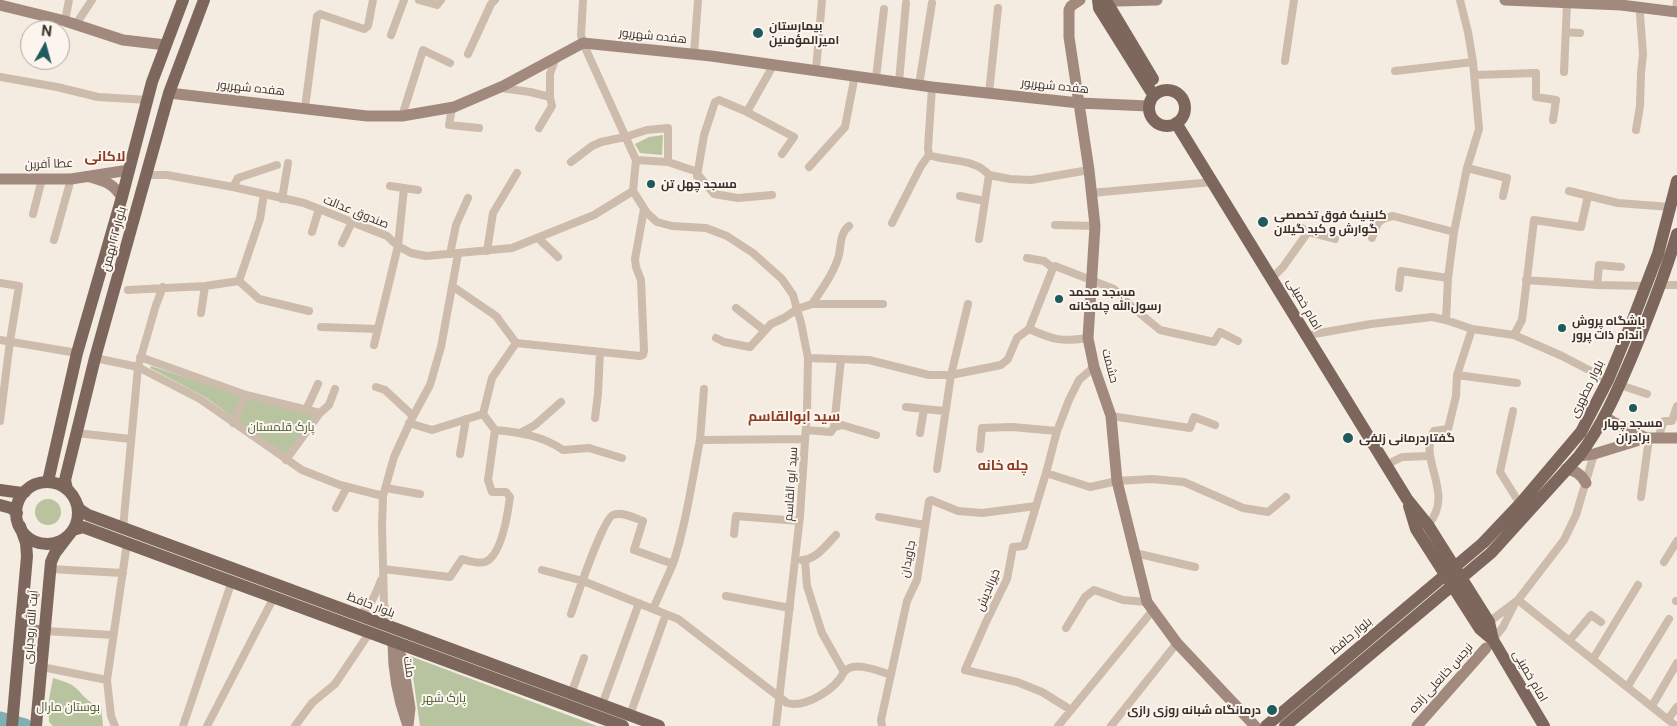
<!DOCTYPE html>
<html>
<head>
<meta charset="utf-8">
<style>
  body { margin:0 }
  #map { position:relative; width:1677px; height:726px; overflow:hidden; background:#f4ebe1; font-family:"Public Sans",sans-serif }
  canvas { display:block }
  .north { position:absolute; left:20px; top:20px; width:50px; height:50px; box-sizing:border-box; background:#fbf5ee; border:1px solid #aea6a0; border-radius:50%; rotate:7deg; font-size:14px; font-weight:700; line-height:20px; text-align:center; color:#3b302b }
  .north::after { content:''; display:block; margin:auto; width:18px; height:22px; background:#1f5a5e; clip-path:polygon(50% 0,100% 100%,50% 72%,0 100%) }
</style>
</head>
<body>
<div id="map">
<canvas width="1677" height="726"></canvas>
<div class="north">N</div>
</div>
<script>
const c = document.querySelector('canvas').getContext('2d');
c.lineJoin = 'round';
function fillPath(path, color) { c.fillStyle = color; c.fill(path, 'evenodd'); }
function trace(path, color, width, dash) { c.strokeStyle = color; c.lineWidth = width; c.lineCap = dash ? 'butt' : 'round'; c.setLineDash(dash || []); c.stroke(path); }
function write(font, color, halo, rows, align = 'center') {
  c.font = font + ' "Public Sans",Cairo,sans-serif'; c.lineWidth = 4; c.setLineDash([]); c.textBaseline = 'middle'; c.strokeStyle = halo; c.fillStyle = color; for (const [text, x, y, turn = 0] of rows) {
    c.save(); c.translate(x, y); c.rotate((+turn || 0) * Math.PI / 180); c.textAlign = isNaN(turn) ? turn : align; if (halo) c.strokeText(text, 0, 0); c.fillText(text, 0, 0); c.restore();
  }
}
fillPath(new Path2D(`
  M663,135l-1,20 -22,-2 -5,-9 14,-7z
  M151,366l88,29 78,20 -32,40 -80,-58 -55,-29z
  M35 512a13 13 0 1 1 26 0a13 13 0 1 1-26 0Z
  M410,656l187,70h-177z
  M53,678c6,2 14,4 19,7 10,7 16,20 29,21l2,20h-50l-4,-4v-23z`), '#b8c4a0');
trace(new Path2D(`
  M0,719l25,7`), '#7fb0b2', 15);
trace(new Path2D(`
  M419,0l18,5 4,-5
  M583,0l-2,35 2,8 53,117 -3,31
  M1676,12l1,-12
  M65,21l4,-21
  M76,24l16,-24
  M1566,32l14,1
  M391,35l13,-35
  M468,54l23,-50 4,-4
  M694,54l4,-54
  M1285,61l9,-61
  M816,70l6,-70
  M1395,71l78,-9
  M1564,72l3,-69
  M1474,75l62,-2v24l20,3 -3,20
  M0,77l57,10 41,10 50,3
  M876,78l8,-69
  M899,82l7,-79
  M919,85l13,-82
  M501,88l29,4 20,5v-23l6,-17
  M989,93l9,-85
  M305,108l12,-92 3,-2 44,15 4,-3 5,-26
  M452,108l-3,17 30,3
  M745,111l49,26 -12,17
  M402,116l21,-66 27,13
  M539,128l13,-22 -2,-9
  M1636,130l4,-24 1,-33 2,-19 -3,-40
  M929,155c19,7 46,3 60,20l21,4 21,1 58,-10
  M636,160l32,2 27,9 19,23 24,4 34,-3
  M571,162l21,-16 9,-4 24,-5 22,-7 21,-2v34
  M809,167l36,-40 10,-52
  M1467,168l40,10 -4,18
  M146,175h21l66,12 71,16 83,33 11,10 13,7 15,3 86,-8 82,-33 39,-24
  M697,176l7,-41 11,-33 4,-2 26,11 3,-1 26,-46
  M390,186l28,4
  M233,187l5,-9 39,-13
  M633,191l14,22 10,9 15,4 34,2 21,8 26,17 29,26 11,16 8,28 7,35 -1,53 -7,105 -24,210
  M1569,191l49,12 52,4
  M1091,193l122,-11
  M960,196l25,5
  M282,199l6,-36
  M33,214l9,-35
  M892,223l29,-57 8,-11 -1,-7 4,-61
  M1055,225l40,1
  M1299,226l9,6 27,7
  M312,232l7,-23
  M538,238l20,19
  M1372,238c5,-14 5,-19 21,-22l61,16
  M979,239l10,-64
  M54,240l17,-61
  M342,243l10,-21
  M487,251l6,-38 24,-40
  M450,254l6,-29 12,-27
  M1027,258l17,3 9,7
  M1053,268l2,-2 59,23 18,18 28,23 54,12 6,-10 18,9
  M1272,278l11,-11 25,-35
  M1526,280l71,5 49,1
  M239,281l21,-62 4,-25
  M239,281l20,18 50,12
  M0,283l19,3 -9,55 -10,80
  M1597,285l2,-20 22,2
  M1661,285h16
  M452,286l44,30 20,27 124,13 3,-1 1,-4 -3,-71 -5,-13 -1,-8 9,-50
  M1399,288l2,-17 47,7
  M128,290l77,-4 34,-5
  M812,304c10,-15 22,-31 27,-49 2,-10 1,-22 10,-29
  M736,308l28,22
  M201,313l4,-27
  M1446,320l2,-42 6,-46 13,-64 12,-39 -6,-67 -5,-30 -8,-32
  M321,327l56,2
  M1029,329l24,-61
  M1029,329c25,11 32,13 59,9
  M1314,334l57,-10 61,-7 14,3 26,9 42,6 48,21 46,24
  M1514,335l8,-15 12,-100 47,7 7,-31
  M716,338l8,4 26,5 21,-23 13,-6 13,-9 15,-5h71
  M0,340l77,13
  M374,345l24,-99 6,-58
  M140,357l106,38 74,18
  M95,358l43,9 62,32 102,71 38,15 43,11
  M808,358l61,2 60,15h22l50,-10 7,-6 9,-21 12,-9
  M1457,375l60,8
  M1620,385l27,9
  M376,387l9,3 28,26
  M906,407l18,2
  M306,410l12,-26
  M1513,411l-13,61 20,32
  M483,414l9,-36 24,-35
  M1111,416l79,12 4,-11 21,8
  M595,418l3,-24 2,-42
  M233,423l13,-28
  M409,423l23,7 51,-16 12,16c24,2 48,6 68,20l26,-2 33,10
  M834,427l7,-68
  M806,430l25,2 3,-5 8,-2 34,10
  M522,432l13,-7 26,-23
  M76,433l55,6
  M920,433l4,-24 21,2
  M1658,438l6,-17h8l5,-15
  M700,440l4,-51
  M980,449l2,-21 30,-1 45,4
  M460,454l6,-35
  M286,460l34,-47 9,-8 6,-16
  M1386,465l16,-8 28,-1
  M937,469l14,-94 17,-71
  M1046,473l44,14 27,-6 35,-2 32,3 59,26 25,4 18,-15
  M386,488l34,6
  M1641,497l8,-59
  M336,508l11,-21
  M879,517l46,8
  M1428,525c28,-32 -11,-65 6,-94l14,-2 8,-33 1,-21 15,-46
  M123,528l15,-161 18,-62 7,-18
  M734,534l2,-18 63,5
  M1135,553l60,14
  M802,560c14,0 25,-16 34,-25
  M805,561l2,25 15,47 22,39c10,-12 34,-1 47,3
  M1664,562l13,-21
  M50,569l73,4
  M383,569l67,8 12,-18c7,2 16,5 23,3 17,-6 23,-50 25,-65l-4,-5h-14l-4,-12 7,-50
  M542,570l41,11 95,38 109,84c19,5 49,-14 57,-31
  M726,596l64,12
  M1518,600l158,126
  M1676,601h1
  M653,609l20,-45
  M571,614c5,-15 32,-95 42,-99 8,-4 22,3 30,6l-9,29 39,14c13,-40 19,-83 27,-124l105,-1
  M360,615c11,-10 16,-21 21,-35
  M1489,622l29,-22 46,-60 12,-25 18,-61
  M390,627l-6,-23 -2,-78 1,-30 11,-39 17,-37 19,-35 11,-38 17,-93
  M1066,628l19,-31 9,-7 29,10 24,2
  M45,631l68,4
  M1570,640l21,-25 10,7
  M1492,641l11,-14 11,-22
  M1593,659l45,-74
  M47,668l60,12
  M1628,686l41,-67
  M571,694l13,-36
  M602,705l37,-102
  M1652,706l25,-43
  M1071,710l-29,-18 -25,-10 -52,-12 21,-48 21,-43 6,-32 11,-1 22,-73 11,-42 12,-31 10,-20 15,-13
  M630,715l36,-101
  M1668,719l9,-12
  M115,726l-4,-10 -4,-36 20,-137
  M183,726l49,-145
  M207,726l67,-129
  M295,726l17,-23 23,-19 35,-52
  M882,726l-1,-6 26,-119 10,-21 12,-79 2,-1 27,11 24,2 54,-7
  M1058,726l95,-116
  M1111,726l66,-83`), '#cdbbac', 8);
trace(new Path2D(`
  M1080,0l-9,6 -2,4v27l20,133 6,56 -7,112 6,29 17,49 6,65 30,121 30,41 78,83
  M1106,0l11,1 40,-1
  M1505,0l116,5 56,7
  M0,5l65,16 58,19 43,5
  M169,93l198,23h35l52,-9 49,-21 80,-43 128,13 221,31 147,16 70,3
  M90,177c17,5 22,6 32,20
  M0,179h71l58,-9
  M1605,417l8,5 33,16
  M1579,456l15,-2 52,-16h31
  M1566,469c10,2 15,5 20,14
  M21,629l24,2
  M393,641l9,17 8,50 -2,18
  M393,643c0,26 5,55 14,80
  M1417,726l69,-78`), '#a18a7d', 11);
trace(new Path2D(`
  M1098,0l1,8 55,88
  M1100,0l8,4 45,75
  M1149 108a18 18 0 1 1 36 0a18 18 0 1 1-36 0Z
  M1176,123l231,376 21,26 61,97 4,18 51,86
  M47,482l2,-5 28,-124 45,-156 30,-115 31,-82
  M16 513a31 31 0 1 1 62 0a31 31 0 1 1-62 0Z
  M67,489l-2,-9 30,-122 74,-265 35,-93
  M0,490l22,3 3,-1
  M77,504l2,5 9,6 571,211
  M0,505l11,3 6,5
  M1409,506l7,23 64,100 13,11
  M73,530l10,-3 540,199
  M12,726l15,-170 -1,-13 -6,-17
  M36,726l15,-164 4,-9 13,-17
  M1266,726l217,-183 37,-39 61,-72 27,-52 24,-58 26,-68 19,-73
  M1285,726l206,-173 88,-97c24,-31 39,-67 54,-102 16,-39 32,-79 44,-120`), '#7d675c', 12);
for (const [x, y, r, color] of [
  [758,33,6,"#1f5a5e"],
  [651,184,5,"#1f5a5e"],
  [1263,222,6,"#1f5a5e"],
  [1059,299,5,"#1f5a5e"],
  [1562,328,5,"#1f5a5e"],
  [1633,408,5,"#1f5a5e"],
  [1348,438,6,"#1f5a5e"],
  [1272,710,6,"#1f5a5e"]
]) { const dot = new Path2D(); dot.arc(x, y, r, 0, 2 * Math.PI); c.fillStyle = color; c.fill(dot); trace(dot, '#fbf5ee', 2); }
write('bold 12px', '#3b302b', '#fbf5ee', [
  ["بیمارستان",769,26],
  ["امیرالمؤمنین",769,40],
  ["مسجد چهل تن",661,184],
  ["کلینیک فوق تخصصی",1274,215],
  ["گوارش و کبد گیلان",1274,229],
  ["مسجد محمد",1069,292],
  ["رسول‌‌الله چله‌خانه",1069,306],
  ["باشگاه پروش",1572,321],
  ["اندام ذات پرور",1572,335],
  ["مسجد چهار",1633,423,"center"],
  ["برادران",1633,437,"center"],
  ["گفتاردرمانی زلفی",1359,438],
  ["درمانگاه شبانه روزی رازی",1261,710,"right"]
], 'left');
write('12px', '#3b302b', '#fbf5ee', [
  ["هفده شهریور",653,36,6],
  ["هفده شهریور",1055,86,6],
  ["هفده شهریور",251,88,6],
  ["عطا آفرین",49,164,-2],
  ["صندوق عدالت",356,212,22],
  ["بلوار ۲۲ بهمن",114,239,-75],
  ["امام خمینی",1304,304,60],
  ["حشمت",1110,366,75],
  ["بلوار مطهری",1587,389,-64],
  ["سید ابو القاسم",791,484,-86],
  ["جاویدان",908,559,-79],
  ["خیراندیش",988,590,-67],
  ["بلوار حافظ",371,605,21],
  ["آیت الله رودباری",31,627,-85],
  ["بلوار حافظ",1351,636,-40],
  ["ملت",409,667,82],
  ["امام خمینی",1530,676,60],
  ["نرجس خانعلی زاده",1441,678,-48]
]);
write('12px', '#4a5a2e', '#fbf5ee', [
  ["پارک قلمستان",281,427],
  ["پارک شهر",444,698],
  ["بوستان مارال",68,707]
]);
write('bold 14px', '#8c3b22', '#fbf5ee', [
  ["لاکانی",105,157],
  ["سید ابوالقاسم",794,417],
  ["چله خانه",1003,466]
]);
</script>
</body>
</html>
